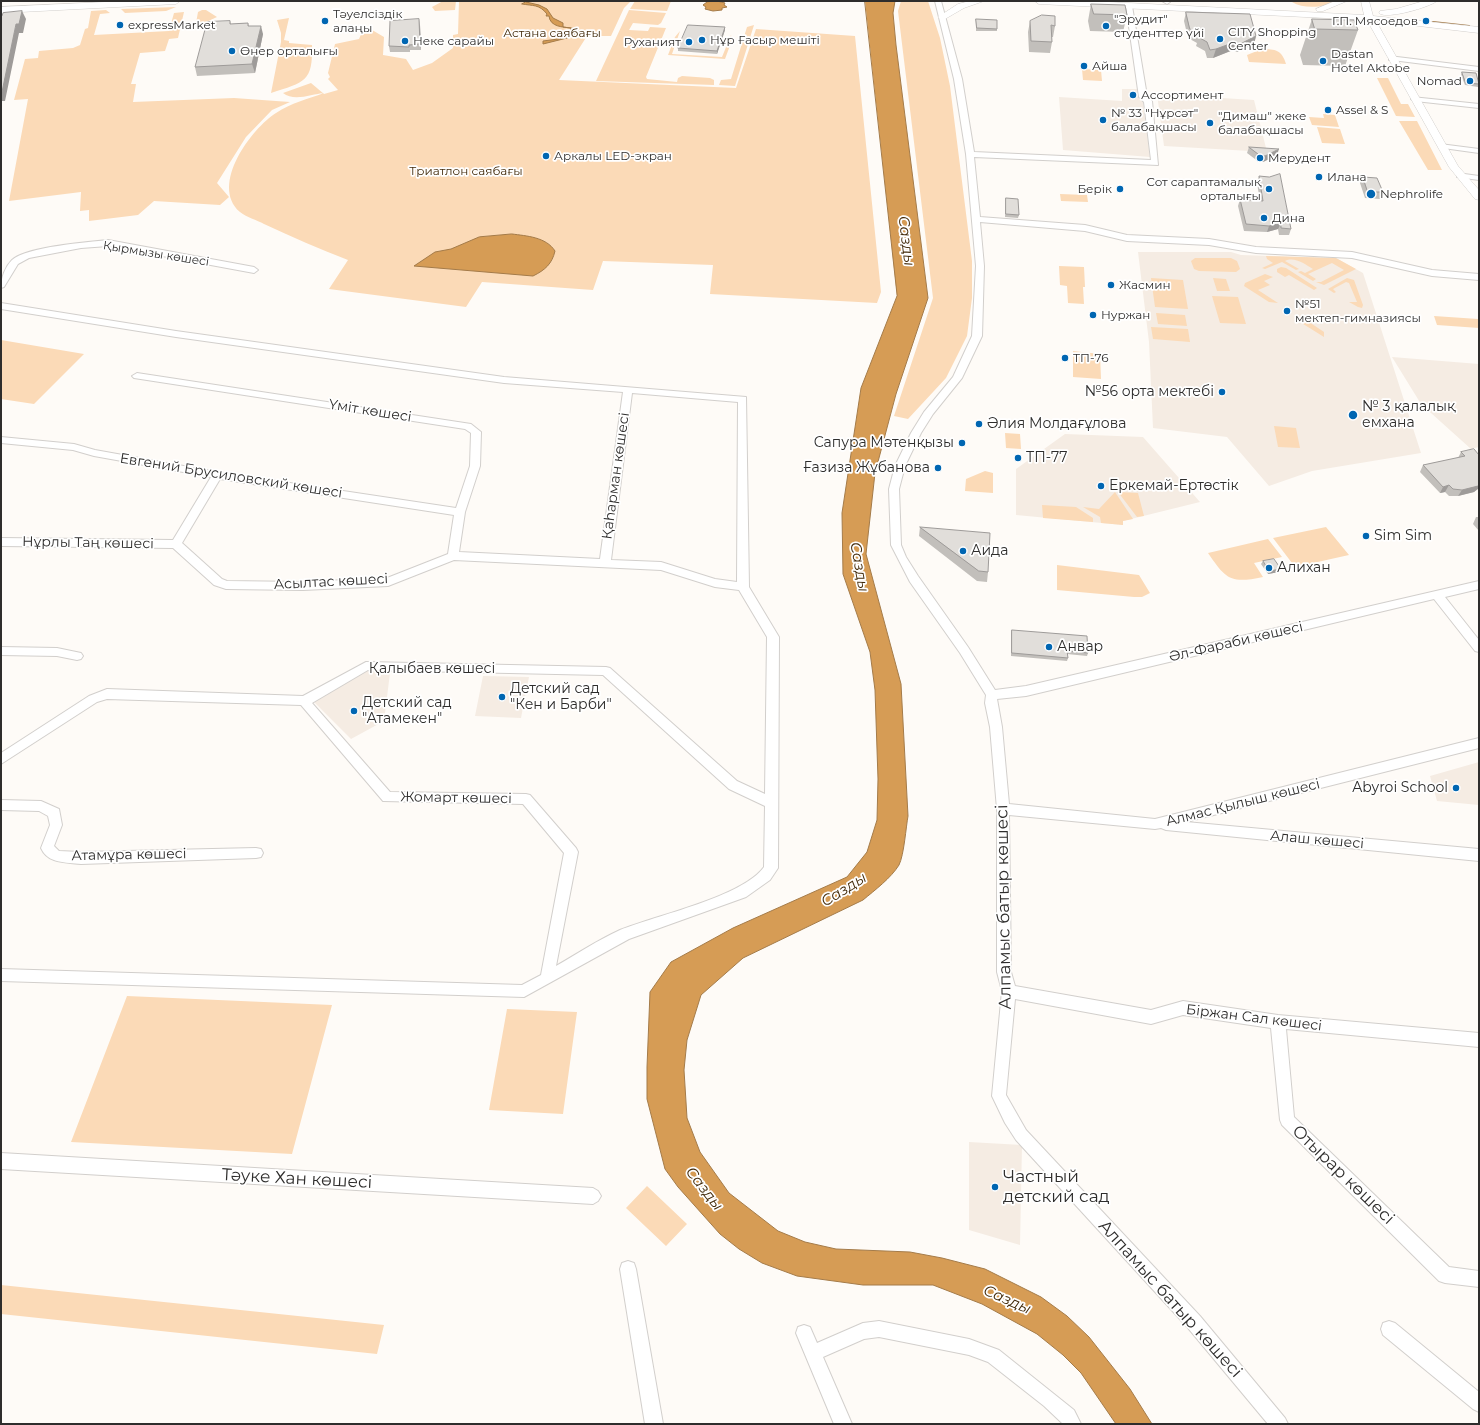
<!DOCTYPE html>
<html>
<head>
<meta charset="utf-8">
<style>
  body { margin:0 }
  #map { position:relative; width:1480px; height:1425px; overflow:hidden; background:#fefbf7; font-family:Montserrat,sans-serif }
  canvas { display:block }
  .frame { position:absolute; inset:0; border:2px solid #2e2d2c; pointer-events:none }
</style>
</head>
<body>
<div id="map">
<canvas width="1480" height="1425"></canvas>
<div class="frame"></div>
</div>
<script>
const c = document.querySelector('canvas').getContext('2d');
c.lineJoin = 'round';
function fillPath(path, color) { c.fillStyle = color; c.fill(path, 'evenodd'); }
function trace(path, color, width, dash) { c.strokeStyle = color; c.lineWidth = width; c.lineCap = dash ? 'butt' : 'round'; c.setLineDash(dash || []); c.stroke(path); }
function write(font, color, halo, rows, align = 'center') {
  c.font = font + ' Montserrat,sans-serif'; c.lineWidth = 3.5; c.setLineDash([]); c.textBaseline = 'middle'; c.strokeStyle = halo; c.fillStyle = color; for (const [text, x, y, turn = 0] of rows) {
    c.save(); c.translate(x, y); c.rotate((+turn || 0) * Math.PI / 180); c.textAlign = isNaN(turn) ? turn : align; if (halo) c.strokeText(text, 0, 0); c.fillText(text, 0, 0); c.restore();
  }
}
fillPath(new Path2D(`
  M1122,89h15l1,8 5,5 7,55 -87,-7 -4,-53 63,4z
  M1157,94l97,6 13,52 -103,-6z
  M1138,252h93l10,3 95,3 27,15 58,180 -109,18 -43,15 -42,-49 -74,-9 -4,-86z
  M1392,357l87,7v83l-8,2 -50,-45z
  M1065,434l78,3 57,65 -77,19v4l-107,-10v-46z
  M367,671l23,2 -6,48 -33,18 -37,-37z
  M483,676l46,1 -8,41 -46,-2z
  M1479,762v43l-42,-4 -7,-25z
  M969,1142l53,3 -2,100 -51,-15z`), '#f5ece3');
fillPath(new Path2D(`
  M443,1h13l-1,9 -20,1 -3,-4z
  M459,1h172l-7,7 -13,28h-24l-28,44 177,8 20,-59 99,7 26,256 -4,11 -167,-9 3,-29 -110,-4 -10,29 -111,-8 -16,25 -137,-18 19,-29c-29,-11 -56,-23 -84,-36 -7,-4 -18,-7 -24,-12 -31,-27 12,-84 36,-99 15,-10 32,-14 48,-20 -12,1 -30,9 -41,0l28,-10 13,11 14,-4 -10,-11 2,-2 -2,-4 7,-29 24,-5 5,-11 3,-1 17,10 -1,18 23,4 7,11 19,-7 21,-15v-13l5,-1z
  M635,1h36l-4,10 -37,-2z
  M901,1h27l12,37 10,48 22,175v37l-5,38 -21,42 -38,41 -14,-3 39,-118 -35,-287z
  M1297,1h42c-14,6 -34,9 -47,1z
  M176,7l-10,4 -41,2 -4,-4z
  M106,10l4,3 -10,1 -6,21 75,-4 5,-18 10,-1 -6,26 -9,1 -4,12 -25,2 -9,31h5l-3,18 101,-4 56,4 -18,8 -26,27 -29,46 12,14 -9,8 -66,-4 -16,14 -49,6v-11l-9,1 1,-19 -72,9 19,-102 -14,1 11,-41 13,-1 1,-7 34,-3 7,-3 5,-16 3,-1 3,-17z
  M202,10h4l11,7 -15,7 -6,-1 2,-11z
  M629,10l37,3 -5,10 -3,2 -25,-2 -4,7 19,1 2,-4 16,1 -20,49 1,2 30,3 1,-4 4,-2 28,2 4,2v5l-118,-4z
  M289,18l-5,22 5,1v2l23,2c1,37 -7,37 -41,48l10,-51v-9l-4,-13z
  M754,25l-19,61 -16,-1 2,-5 10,-1 16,-52z
  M680,31l-8,23 50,3 9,-22 1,5 -7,19 -57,-4 7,-18z
  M1262,49c13,0 20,1 24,15l-37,-2 -2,-7z
  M1082,69l19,1 1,11 -19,-1z
  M1377,78h11l13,26h7l7,13 -19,-1z
  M1323,114l12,1 4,12 -27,-2 -3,-8 15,1z
  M1399,121h18l25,49h-14z
  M1317,127l23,2 5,15 -23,-1z
  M1060,194l27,1 1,7 -27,-1z
  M1266,256l70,2 20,11 -32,16 -8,-3h5l23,-12 -12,-7 -24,11 8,5 -3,2 -15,-9 3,-1 4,2 8,-4c-8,-5 -19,-13 -28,-8l14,8 -3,1 -14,-8 -17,7 -3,-1 11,-5 -6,-4z
  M1195,258h36l6,3 3,8 -4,3 -37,-1 -5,-2 -3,-8z
  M1059,266l25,1 1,20h-2l1,17 -16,-1 -1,-17 -7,-1z
  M1281,267l5,1 31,20 -3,2 -25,-15 -4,2 -8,-5v-3z
  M1265,274l8,3 -9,4 6,4 -12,5 20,13 -9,-1 -25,-16 1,-3z
  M1151,278l32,2 5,29 -33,-2z
  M1213,278l13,1 4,12h-13z
  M1347,278l7,2 9,25 -1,3 -4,-1 -9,-5h8l-8,-19 -3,-1 -13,7 3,3 -2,1 -6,-4z
  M1212,296l26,1 8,27 -26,-1z
  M1156,313l29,2 2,11 -29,-2z
  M1300,316l24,16v5l-24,-15 -2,-4z
  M1434,316l44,3 1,9 -42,-3z
  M1151,327l37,2 2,13 -37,-3z
  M1,340l83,14 -50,50 -33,-5z
  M1073,351l27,3 1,25 -28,-2z
  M1274,426l22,2 4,20 -22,-1z
  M1005,433l15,1 1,15 -15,-1z
  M985,471l8,2v20l-28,-2 1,-12z
  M1115,492l18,27 -10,2v4l-22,-2 -1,-6 -17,-10 16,2z
  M1118,492l20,1 6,23 -7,1z
  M1042,505l34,2 17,11v4l-50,-4z
  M1326,527l23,28 -54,12 -22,-29z
  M1268,539l14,18 -28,6 9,14c-33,7 -37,2 -55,-24z
  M1057,565l82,10 11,18 -8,4h-8l-77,-7z
  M127,996l205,9 -40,149 -221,-12z
  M507,1009l70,3 -14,102 -74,-4z
  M647,1186l40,38 -21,22 -40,-38z
  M1,1285l383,40 -7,29 -376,-40z`), '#fbdab7');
const water = new Path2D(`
  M717,1l8,2 -1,2 3,2 -5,1v2l-9,1 -8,-2 1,-2 -3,-2 4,-3z
  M865,1h30l-2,12 3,32 32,253 -32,96 -21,79 -9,81 35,130 7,132c-2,11 -4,39 -9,49 -8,13 -24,25 -36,35l-120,58 -42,37 -14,45 -3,30 3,48 13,34 29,41 49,38 27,11 31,7 74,3 32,6 43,11 56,28 26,19 22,21 41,52 22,35h-36l-35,-51 -18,-18 -26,-21 -55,-30 -49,-19h-70l-66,-9 -35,-13 -23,-14 -19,-15 -42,-47 -13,-18 -18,-70v-32l3,-75 21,-30 62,-34 114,-51 20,-25 10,-32 1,-41 -3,-89 -5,-38 -27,-78 -1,-61 19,-125 36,-92z
  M526,2l13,3 8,4 6,9 10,5v4l15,2 1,6 -36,9v-3l23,-3 10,-5 -6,-1 1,-4c-8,-1 -21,-1 -22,-12h-3l1,-2c-8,-10 -14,-8 -25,-10z
  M512,234c15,2 34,3 43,17 -3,13 -10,19 -22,25l-119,-10 21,-14 16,-3 28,-12z`);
fillPath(water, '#d69c55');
trace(water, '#a47b49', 1);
trace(new Path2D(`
  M1433,22l36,4`), '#a47b49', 2);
const minor = new Path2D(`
  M935,1h6l21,78 12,73 177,8 -7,-58 -5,-5 -13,-91 3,-2 3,2 15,90 5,5 6,64 -184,-8 6,60 105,8 42,10 82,4 47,8 96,5 80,18 47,4v6l-47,-4 -80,-18 -96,-5 -47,-8 -82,-4 -42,-10 -105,-9 4,44 -2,70 -20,42 -29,36 -12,19 -16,33 -6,23 2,56 5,12 12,19 50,71 27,43 31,-4 453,-105v8l-34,8 34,43v12l-4,-1 -41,-52 -408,97 -29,3 5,28 7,77 146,15 324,-81v10l-293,74 293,27v12l-313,-31 -5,-2 -6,1 -146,-14 2,157 4,14 136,24 32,-9 95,14 201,18v14l-193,-18 8,88 155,150 30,4v16l-34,-4 -6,-2 -157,-156 -2,-5 -9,-92 -88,-13 -32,9 -136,-25 -9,96 20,35 174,186 85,102 3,6h-20l-80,-96 -172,-188 -11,-17 -13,-27 10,-105 -5,-19v-163l-7,-82 -5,-24 1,-8 -26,-42 -50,-71 -19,-37 -2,-56 6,-23 16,-33 13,-21 29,-35 19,-41 4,-70 -10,-112 -12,-75z
  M1162,1h8v1l-3,2z
  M1389,56l90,11v4l-87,-11h-3z
  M1412,97l67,7v4l-64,-7 -4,-2z
  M1440,144l39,5v4l-36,-5h-3z
  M1457,173l22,3v4l-22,-3z
  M108,240l146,27 4,3 -4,3 -146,-27 -27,2 -52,10 -11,6 -14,23 -3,1c0,-10 4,-21 11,-28 14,-13 76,-18 96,-20z
  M1,303l175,28 328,46 242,20 3,190 30,50 -1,231 -8,12 -24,17 -117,42 -105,58 -523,-16v-12l521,16 19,-10 23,-122 -41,-49 -140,-3 -82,-96 -194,-6 -10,3 -96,62v-11l88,-57 18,-7 196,7 63,-34 240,5 4,1 127,113 28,13 2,-157 -28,-47 -24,-3 -54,-17 -207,-10 -66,26 -85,4 -77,-1 -12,-4 -41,-37 -172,-2v-8l172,2 38,-63 -117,-21 -21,-6 -72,-7v-6l73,7 21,6 122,22 239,36 14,-42 1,-33 -6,-4 -331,-51 -2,-2 5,-3 334,51 10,8 -1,34 -15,46 -6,40 141,7 23,-167 -119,-9 -328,-46 -175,-28zM632,393l106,9 -1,180 -22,-3 -54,-17 -50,-2zM220,479l234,36 -6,39 -61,24 -84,4 -76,-1 -5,-2 -40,-36zM368,670l235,5 126,114 36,17 -1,61c-22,30 -107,48 -144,63 -22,10 -43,24 -64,36l22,-114 -2,-4 -46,-53 -4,-1 -136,-2 -78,-89z
  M1,647l56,1 24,5 2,3 -2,3 -4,1 -20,-4 -56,-1z
  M1,800l40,1 18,8 3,16 -8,21 5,5 22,1 175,-4 5,1 2,4 -2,4 -5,1 -175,6c-15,-2 -33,0 -40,-16l9,-23 -2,-9 -9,-5 -38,-1z
  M1,1153l592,35 5,3 3,5 -3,5 -5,3 -592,-35z
  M628,1261l6,2 2,6 27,155h-18l-25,-155 2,-6z
  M879,1321l90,18 30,11 75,60 7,14h-18l-19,-18 -56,-44 -19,-7 -90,-18 -15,2 -41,18 29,67h-18l-38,-91 2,-6 6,-2 6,2 7,16 46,-20z
  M1389,1321l6,2 84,69v20l-6,-3 -90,-74 -2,-6 2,-6z`);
const major = new Path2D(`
  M126,1h54l-4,3 -175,9v-6z
  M970,1h14l-20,7 -19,11 -3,1 -4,-3 20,-13z
  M1035,1h54l275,14 -3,-14h8l4,15 106,11v6l-103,-12 82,145 21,24v10l-4,-1 -26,-32 -82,-147 -328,-16z
  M1335,1h12l-24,10h-6l-1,-2z
  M1424,1h13c-7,6 -51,19 -58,12l1,-2 16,-2z`);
trace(minor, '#d2cfcc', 2);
trace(major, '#d2cfcc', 1);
fillPath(minor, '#fff');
fillPath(major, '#fff');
fillPath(new Path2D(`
  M1091,4l36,11 -4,17 -33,-1 -2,-10z
  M1186,12l70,24 -2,8 -17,8 -4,-2 -20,8h-6l-2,-7 -9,-5 1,-3 -9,-5 -4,-17z
  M976,19l21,10v2h-21z
  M1312,19l46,11 -13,36 -42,-1 -3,-10z
  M230,21l1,3 17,-1 1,3 14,8 -8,39 -58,3 -2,-9z
  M1030,21l25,5 -2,11h-1v5l-2,11 -21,-1 -1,-20z
  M420,25l1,25h-11v2h-20l-1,-6z
  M725,27v3l-8,24 -39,-3v-3z
  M1462,72l17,10 -1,5 -13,-2 -4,-10z
  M1249,147l28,8 -14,7h-4l-12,-9z
  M1259,176l32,53 -2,6h-10l-1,-6 -11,3 -23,-1 -6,-25 2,-7 20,2 -3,-18z
  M1363,177l20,15 -3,7 -15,-1 -5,-15z
  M1006,198l13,17 -1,3 -13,-1z
  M1461,452l18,3v33l-5,4 -16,4h-9l-4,-4 -5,1 -20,-21 3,-7 35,-7z
  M1476,517h3v14l-6,-7z
  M920,527l68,45 -1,10 -10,-1 -58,-45z
  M1263,561l16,11 -11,2 -7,-10z
  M1012,630l76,23 -1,3 -20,-2 1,4 -1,3 -56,-5v-23z`), '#c2bfbb');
fillPath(new Path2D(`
  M22,11l4,8 -3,14h-4l-14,68h-4v-9l15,-68z
  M419,19l1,6 1,25 -1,-6z
  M261,26l2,8 -8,39 -3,-9z
  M725,27v3l-8,24v-3z
  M1256,36l-2,8 -17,8 3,-8z
  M1235,42l-2,8 -20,8 3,-9z
  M1279,149l-2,6 -14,7 2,-6z
  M1281,223l-3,6 -11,3 2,-6z
  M1449,485l-4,7 -5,1 3,-6z
  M1479,485v3l-5,4 -16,4 4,-6z
  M1281,569l-2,3 -11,2 1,-3z`), '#9e9b99');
const building = new Path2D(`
  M1091,4l34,1 2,10 -33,-1z
  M22,11l-3,13h-3l-14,68h-1v-76h1l1,-3z
  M1186,12l64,2 6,22 -16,8 -5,-2 -19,7 -6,1 -3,-8 -9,-5 4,-2 -12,-6z
  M1042,15l13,1v10l-4,-1 1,17 -21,-1 -1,-20z
  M419,19l1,25 -11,1v2l-20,-1 1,-25z
  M976,19l21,1v9l-20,-1z
  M1312,19l42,1 4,10 -43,-1z
  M230,21v3l18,-1v3h13l-9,38 -57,3 12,-45z
  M688,25l37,2 -8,24 -39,-3z
  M1462,72l14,1 3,11 -13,-1z
  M1249,147l30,2 -14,7h-4z
  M1280,174l11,55 -10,-1v-5l-12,3 -23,-2 -6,-25 23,2 -4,-25 10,1z
  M1363,177l14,1 6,14h-15z
  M1006,198l12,1 1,16 -13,-1z
  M1474,449l5,6v30l-1,1 -16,4 -9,-1 -4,-4 -6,2 -20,-22 42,-9 -4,-4z
  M920,527l70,6 -2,39 -9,-1z
  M1274,559l7,10 -12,2 -6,-10z
  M1012,630l75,6 1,17 -21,-2 1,7 -56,-5z`);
fillPath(building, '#e1deda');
trace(building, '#9e9b99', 1);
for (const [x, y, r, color] of [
  [325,21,4,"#0066b2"],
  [1426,21,4,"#0066b2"],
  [120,25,4,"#0066b2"],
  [1106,26,4,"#0066b2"],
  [1220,39,4,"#0066b2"],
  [702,40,4,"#0066b2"],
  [405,41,4,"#0066b2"],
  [689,42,4,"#0066b2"],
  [232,51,4,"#0066b2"],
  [1323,61,4,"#0066b2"],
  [1084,66,4,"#0066b2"],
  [1470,81,4,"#0066b2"],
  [1133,95,4,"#0066b2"],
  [1328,110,4,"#0066b2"],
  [1103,120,4,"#0066b2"],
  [1210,123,4,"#0066b2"],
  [546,156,4,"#0066b2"],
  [1260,158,4,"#0066b2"],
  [1319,177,4,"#0066b2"],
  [1120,189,4,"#0066b2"],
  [1269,189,4,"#0066b2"],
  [1371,194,5,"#0066b2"],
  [1264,218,4,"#0066b2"],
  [1111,285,4,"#0066b2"],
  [1287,311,4,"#0066b2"],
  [1093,315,4,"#0066b2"],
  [1065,358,4,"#0066b2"],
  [1222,392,4,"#0066b2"],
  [1353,415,5,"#0066b2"],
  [979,424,4,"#0066b2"],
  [962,443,4,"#0066b2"],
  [1018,458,4,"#0066b2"],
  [938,468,4,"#0066b2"],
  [1101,486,4,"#0066b2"],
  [1366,536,4,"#0066b2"],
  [963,551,4,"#0066b2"],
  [1269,568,4,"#0066b2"],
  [1049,647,4,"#0066b2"],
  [502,697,4,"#0066b2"],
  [354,711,4,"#0066b2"],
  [1456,788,4,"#0066b2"],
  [995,1187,4,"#0066b2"]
]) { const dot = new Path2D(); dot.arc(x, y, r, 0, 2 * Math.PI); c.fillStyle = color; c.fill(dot); trace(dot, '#fff', 1.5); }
write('12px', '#2e2d2c', '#fff', [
  ["Тәуелсіздік",333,14],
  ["алаңы",333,28],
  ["\"Эрудит\"",1114,19],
  ["студенттер үйі",1114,33],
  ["Г.П. Мясоедов",1418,21,"right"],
  ["expressMarket",128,25],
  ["CITY Shopping",1228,32],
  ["Center",1228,46],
  ["Нұр Ғасыр мешіті",710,40],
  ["Неке сарайы",413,41],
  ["Руханият",681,42,"right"],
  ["Өнер орталығы",240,51],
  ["Dastan",1331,54],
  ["Hotel Aktobe",1331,68],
  ["Айша",1092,66],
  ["Nomad",1462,81,"right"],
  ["Ассортимент",1141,95],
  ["Assel & S",1336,110],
  ["№ 33 \"Нұрсәт\"",1111,113],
  ["балабақшасы",1111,127],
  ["\"Димаш\" жеке",1218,116],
  ["балабақшасы",1218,130],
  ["Аркалы LED-экран",554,156],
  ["Мерудент",1268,158],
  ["Илана",1327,177],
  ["Сот сараптамалық",1261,182,"right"],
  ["орталығы",1261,196,"right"],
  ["Берік",1112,189,"right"],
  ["Nephrolife",1380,194],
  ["Дина",1272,218],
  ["Жасмин",1119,285],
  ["№51",1295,304],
  ["мектеп-гимназиясы",1295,318],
  ["Нуржан",1101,315],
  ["ТП-76",1073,358]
], 'left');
write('12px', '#422a0a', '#fff', [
  ["Астана саябағы",552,33],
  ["Триатлон саябағы",466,171]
]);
write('12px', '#2e2d2c', '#fff', [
  ["Қырмызы көшесі",156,254,9]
]);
write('14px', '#2e2d2c', '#fff', [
  ["№56 орта мектебі",1214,392,"right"],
  ["№ 3 қалалық",1362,407],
  ["емхана",1362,423],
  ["Әлия Молдағұлова",987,424],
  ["Сапура Мәтенқызы",954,443,"right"],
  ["ТП-77",1026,458],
  ["Ғазиза Жұбанова",930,468,"right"],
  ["Еркемай-Ертөстік",1109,486],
  ["Sim Sim",1374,536],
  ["Аида",971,551],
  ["Алихан",1277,568],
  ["Анвар",1057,647],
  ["Детский сад",510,689],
  ["\"Кен и Барби\"",510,705],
  ["Детский сад",362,703],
  ["\"Атамекен\"",362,719],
  ["Abyroi School",1448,788,"right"]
], 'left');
write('14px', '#2e2d2c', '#fff', [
  ["Үміт көшесі",370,411,9],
  ["Евгений Брусиловский көшесі",231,476,9],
  ["Қаһарман көшесі",616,476,-82],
  ["Нұрлы Таң көшесі",88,543,1],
  ["Асылтас көшесі",331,582,-3],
  ["Әл-Фараби көшесі",1236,642,-13],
  ["Қалыбаев көшесі",432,669],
  ["Жомарт көшесі",456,798,1],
  ["Алмас Қылыш көшесі",1243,803,-14],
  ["Алаш көшесі",1317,840,5],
  ["Атамұра көшесі",129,855,-1],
  ["Біржан Сал көшесі",1254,1018,7]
]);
write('italic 15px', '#432b0b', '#fff', [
  ["Сазды",906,241,83],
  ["Сазды",859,567,80],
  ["Сазды",844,890,-32],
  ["Сазды",704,1189,52],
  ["Сазды",1007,1300,24]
]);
write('17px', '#2e2d2c', '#fff', [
  ["Алпамыс батыр көшесі",1004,907,-91],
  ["Отырар көшесі",1343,1175,44],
  ["Тәуке Хан көшесі",297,1179,3],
  ["Алпамыс батыр көшесі",1170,1299,48]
]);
write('17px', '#2e2d2c', '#fff', [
  ["Частный",1003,1177],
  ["детский сад",1003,1197]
], 'left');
</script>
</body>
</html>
